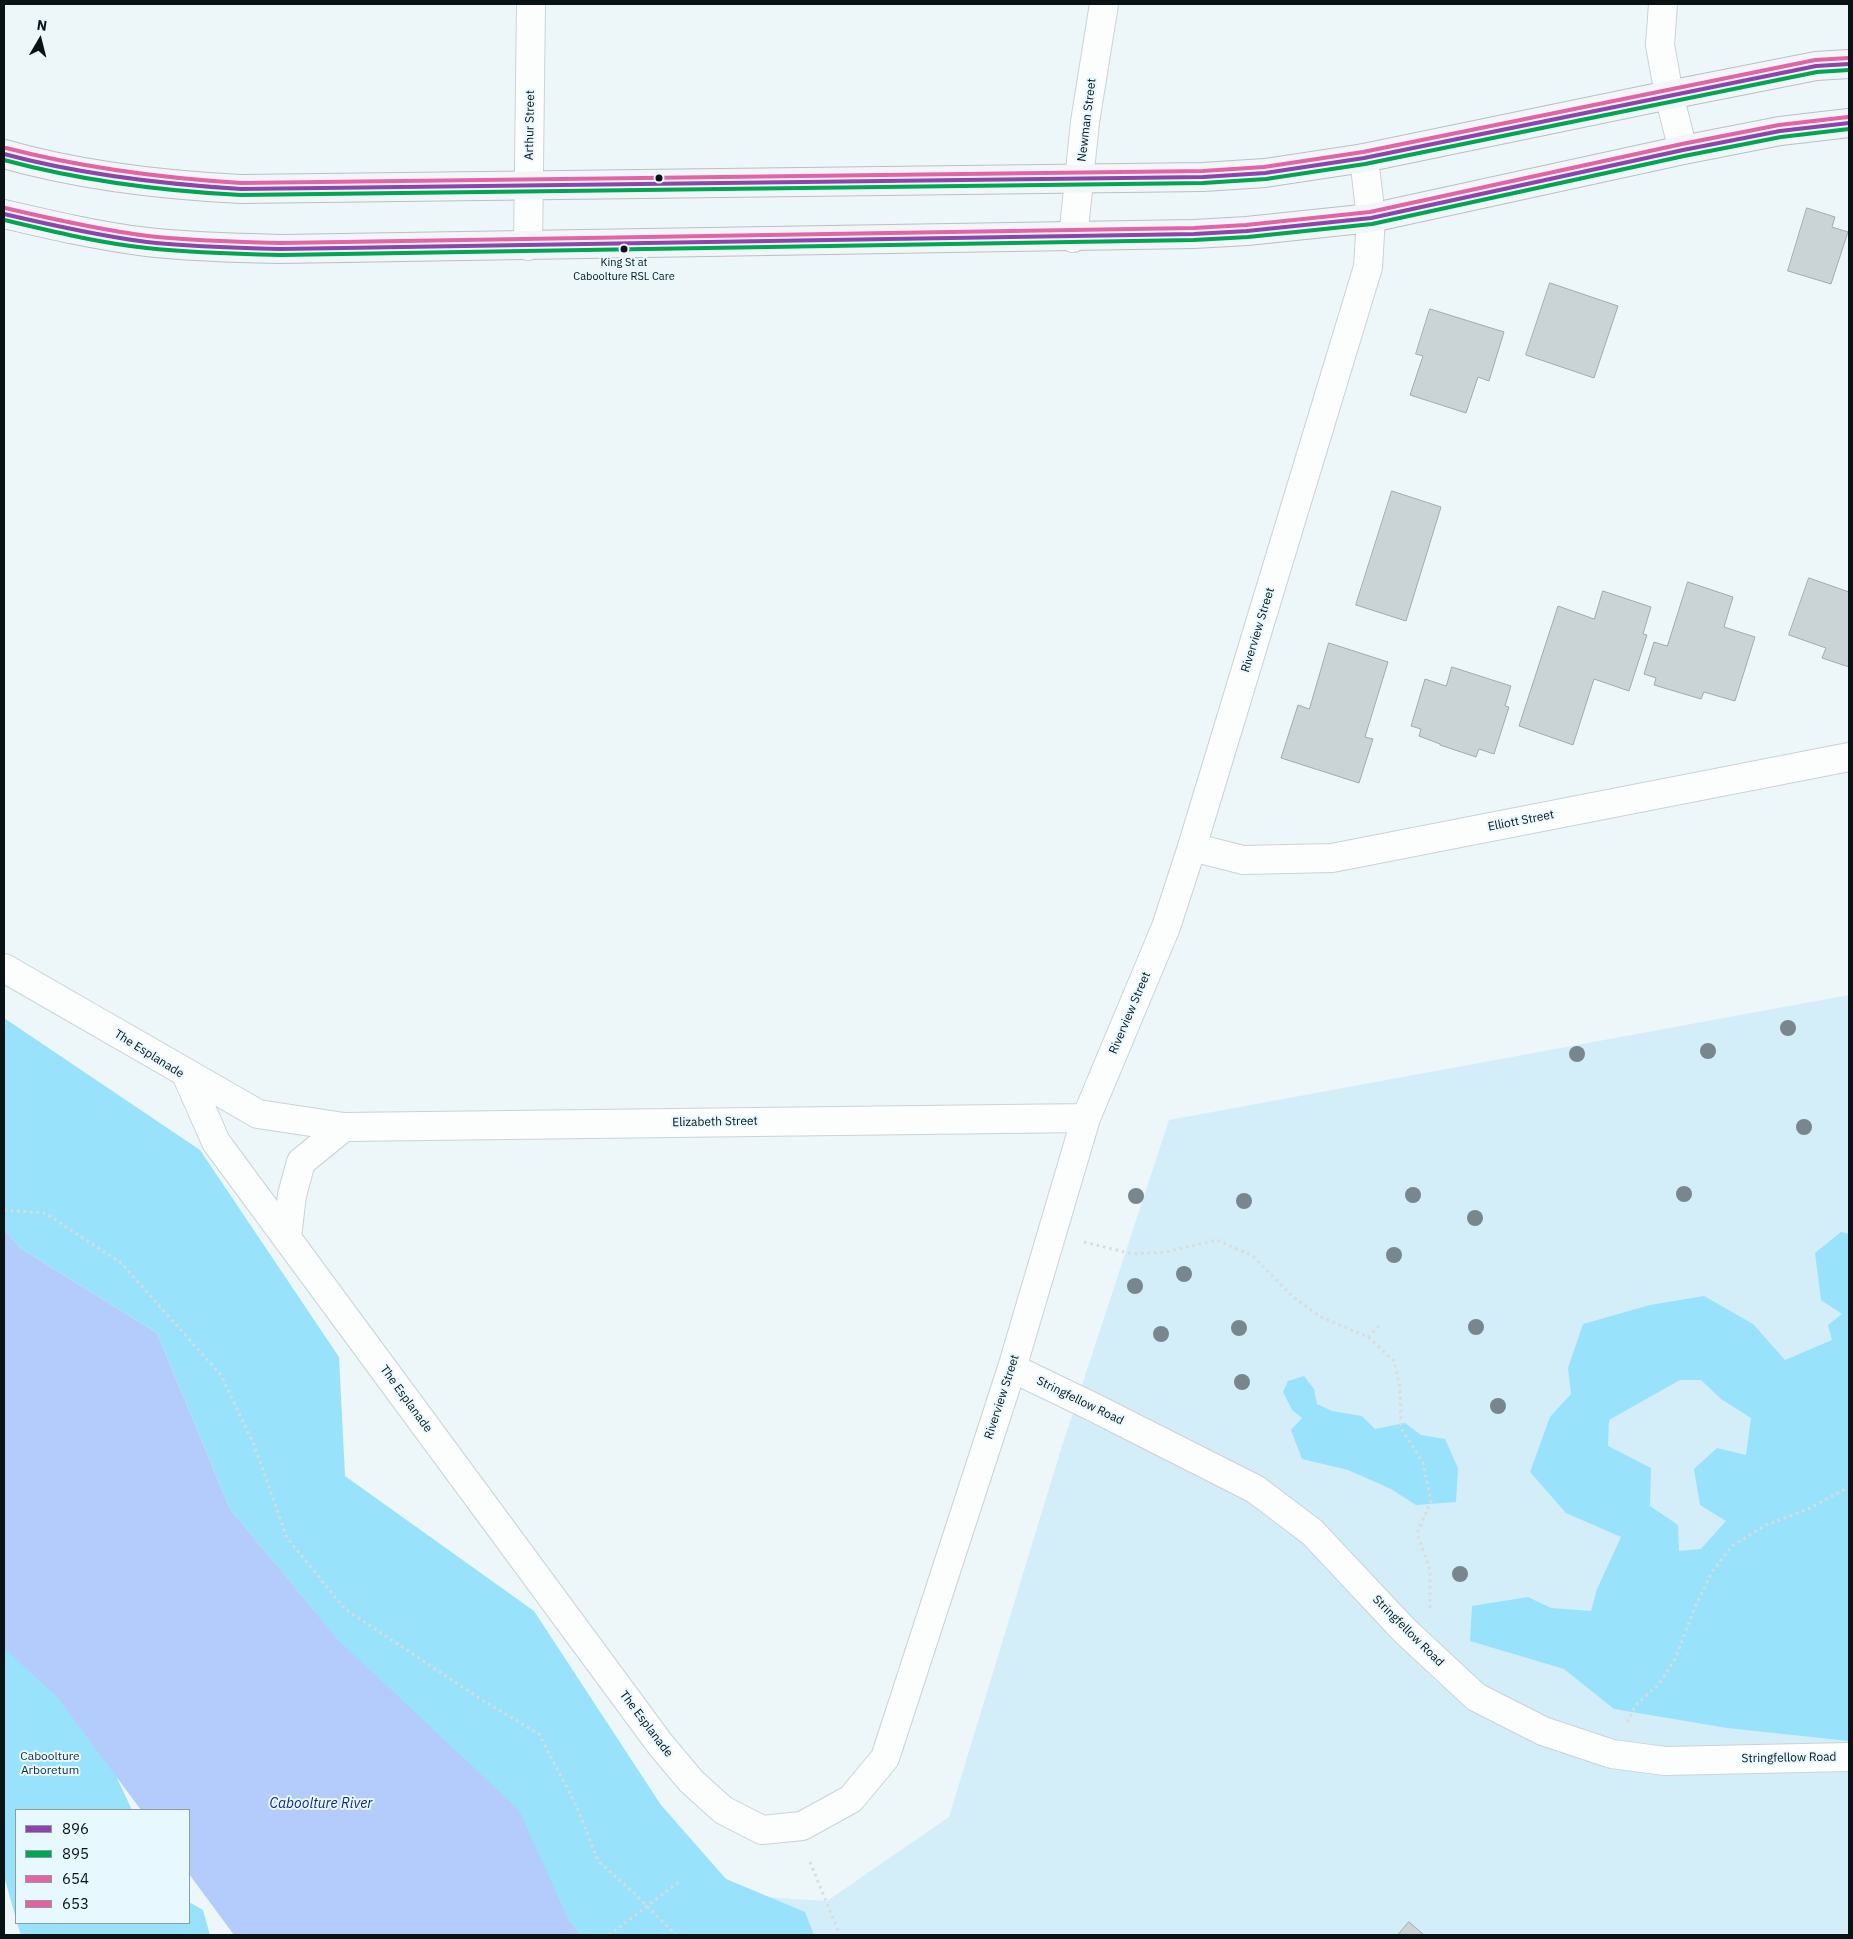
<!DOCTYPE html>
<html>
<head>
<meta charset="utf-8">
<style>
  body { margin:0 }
  #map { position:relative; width:1853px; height:1939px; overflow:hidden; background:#edf6f9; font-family:"IBM Plex Sans",sans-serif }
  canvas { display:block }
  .frame { position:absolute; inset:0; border:5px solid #091316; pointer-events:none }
  .legend { position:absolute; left:15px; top:1809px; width:175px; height:115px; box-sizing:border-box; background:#e7f8ff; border:1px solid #8e9ca2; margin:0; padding:6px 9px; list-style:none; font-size:15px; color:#091316 }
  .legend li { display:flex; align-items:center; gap:10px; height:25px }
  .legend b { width:25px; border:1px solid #8e9ca2 }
  .north { position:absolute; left:15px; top:15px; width:50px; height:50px; -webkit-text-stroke:4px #e7f8ff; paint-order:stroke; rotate:8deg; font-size:14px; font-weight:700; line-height:20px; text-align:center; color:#091316 }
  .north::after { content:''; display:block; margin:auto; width:18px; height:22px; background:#091316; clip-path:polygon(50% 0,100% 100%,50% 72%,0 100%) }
</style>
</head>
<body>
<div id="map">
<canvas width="1853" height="1939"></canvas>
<div class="frame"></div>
<ul class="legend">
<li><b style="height:6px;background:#8e44ad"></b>896</li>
<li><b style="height:6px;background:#00a651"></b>895</li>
<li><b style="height:6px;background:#e463a4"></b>654</li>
<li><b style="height:6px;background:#e463a4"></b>653</li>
</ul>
<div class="north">N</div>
</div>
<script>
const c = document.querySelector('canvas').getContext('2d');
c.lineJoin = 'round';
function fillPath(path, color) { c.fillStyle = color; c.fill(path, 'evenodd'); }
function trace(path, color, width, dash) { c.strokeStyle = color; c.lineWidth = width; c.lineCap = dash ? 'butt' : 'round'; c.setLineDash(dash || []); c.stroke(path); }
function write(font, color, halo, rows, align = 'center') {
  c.font = font + ' "IBM Plex Sans",sans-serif'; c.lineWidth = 4; c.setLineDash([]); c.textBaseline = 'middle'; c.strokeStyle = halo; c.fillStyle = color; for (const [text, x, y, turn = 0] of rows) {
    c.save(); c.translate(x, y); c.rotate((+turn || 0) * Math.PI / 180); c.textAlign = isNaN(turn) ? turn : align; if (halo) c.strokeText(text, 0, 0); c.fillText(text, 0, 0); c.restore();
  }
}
fillPath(new Path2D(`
  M1849,995v940h-1268l150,-40 96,6 122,-84 113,-371 107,-326z`), '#d3eef8');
fillPath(new Path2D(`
  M4,1018l196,132 139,207 6,119 189,135 127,194 65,74 79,33 9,23h-233l-351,-426 -73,-176 -137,-85 -16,-19z
  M1841,1232l8,2v507l-122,-13 -113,-19 -50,-40 -94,-28 2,-35 56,-9 23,11 40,3 6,-22 24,-52 -55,-24 -36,-41 20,-55 21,-23 -3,-26 15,-44 67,-19 54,-9 49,28 32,36 47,-20 -4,-15 14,-11 -21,-14 -6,-47zM1680,1380h21l20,19 30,19 -5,37 -29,-7 -23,21 6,36 26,16 -25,28 -22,2 -1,-26 -28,-19 1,-38 -43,-22 1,-26z
  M1304,1376l10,13 3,15 15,7 30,5 13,13 30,-6 16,12 24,4 13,29 -2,34 -40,3 -25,-16 -43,-19 -46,-11 -11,-29 11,-12 -10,-8 -9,-18 5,-11z
  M4,1516l87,207 41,87h-116v109l-12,-43z
  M189,1902l14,8 7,25h-189l-4,-12h172z`), '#99e2fb');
fillPath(new Path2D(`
  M4,1229l16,19 137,85 73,176 110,133 179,168 49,109 13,16h-347l-45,-61v-64h-48l-83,-112 -54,-50z`), '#b4ccfb');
const building = new Path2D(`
  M1807,208l28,9 -3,10 16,5 -17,52 -43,-13z
  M1550,283l68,23 -24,72 -68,-23z
  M1430,309l74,23 -15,49 -11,-4 -12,36 -56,-18 13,-39 -7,-2z
  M1392,491l49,16 -35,114 -50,-16z
  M1809,578l40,14v75l-27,-9 4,-10 -37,-13z
  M1688,582l45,15 -9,30 31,10 -20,64 -31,-9 -3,7 -47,-14 2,-7 -12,-4 10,-32 13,4z
  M1603,591l48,16 -8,27 4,1 -18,56 -35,-12 -21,66 -54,-19 39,-120 36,13z
  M1329,643l59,19 -23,75 8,2 -14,44 -78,-25 17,-53 11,4z
  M1452,667l59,19 -6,20 4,1 -15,47 -15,-5 -3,8 -36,-12v-1l-21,-8 2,-7 -10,-3 14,-47 21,7z
  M1409,1922l15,13h-26z`);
fillPath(building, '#cad4d6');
trace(building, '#a1abad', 1);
const minor = new Path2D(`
  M1663,4l-3,41 9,50 14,55
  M1073,238l12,-116 19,-118
  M528,246l3,-242
  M1192,847l51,13 89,-2 517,-101
  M4,968l254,146 86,13 742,-9
  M186,1074l30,68 444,602 31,37 32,29 39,20 40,-4 49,-27 34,-41 127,-390 74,-250 80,-191 26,-80 176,-580 3,-49 -7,-60
  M287,1237l5,-42 9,-33 43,-35
  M1012,1368l79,38 164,83 57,43 92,98 72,67 67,34 69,23 53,7 184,-4`);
const major = new Path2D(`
  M4,154c77,22 156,31 237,35l962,-12 62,-4 99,-15 305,-63 147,-29 33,-2
  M4,214c47,11 94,22 143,28 44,5 89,6 134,7l913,-15 53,-3 124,-13 312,-68 97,-19 69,-8`);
trace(minor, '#cad3d7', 30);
trace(major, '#b8c0c5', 30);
trace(new Path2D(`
  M4,1210l41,3 76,50 100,112 33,70 33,93 58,71 134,89 60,36 38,73 21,54 36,32 42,42
  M1084,1242l49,12 32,-2 52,-12 36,16 40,41 28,20 47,20 26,24 6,27 1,40 22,35 8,38 -14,32 13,37v37l-2,1
  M1368,1337l12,-12
  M1627,1722l9,-17 24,-22 16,-26 19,-50 17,-35 20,-26 34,-21 40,-15 43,-23
  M810,1862l30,73`), '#d9dcdd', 3, [2.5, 4]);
trace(minor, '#fcfefe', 28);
trace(major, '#f3f6f8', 28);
trace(new Path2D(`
  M609,1935l71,-54`), '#d9dcdd', 3, [2.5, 4]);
trace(new Path2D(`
  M4,154c78,21 157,30 237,35l962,-12 62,-4 99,-15 452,-92 33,-2
  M4,214c47,11 95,22 143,28 44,5 89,6 134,7l913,-15 53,-3 124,-13 312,-68 97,-19 69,-8`), '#8e44ad', 4);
trace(new Path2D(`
  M4,160c78,21 157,31 237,35l962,-12 63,-4 99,-15 452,-92 32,-2
  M4,220c47,11 95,23 143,28 44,5 89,6 134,7l913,-15 54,-3 124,-13 312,-68 97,-19 68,-8`), '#00a651', 4);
trace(new Path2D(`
  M6,148c77,20 155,30 235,35l962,-12 61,-4 99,-15 452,-92 34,-2`), '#e463a4', 4);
trace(new Path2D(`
  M5,208c47,11 95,22 143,28 44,5 89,6 133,7l913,-15 52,-3 124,-13 312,-68 97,-19 69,-8`), '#e463a4', 4);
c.fillStyle = '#77878d';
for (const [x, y] of [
  [1788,1028],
  [1708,1051],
  [1577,1054],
  [1804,1127],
  [1684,1194],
  [1413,1195],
  [1136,1196],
  [1244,1201],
  [1475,1218],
  [1394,1255],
  [1184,1274],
  [1135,1286],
  [1476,1327],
  [1239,1328],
  [1161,1334],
  [1242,1382],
  [1498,1406],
  [1460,1574]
]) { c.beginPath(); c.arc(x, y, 8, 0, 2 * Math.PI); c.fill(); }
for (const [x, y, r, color] of [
  [659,178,4.5,"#091316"],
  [624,249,4.5,"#091316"]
]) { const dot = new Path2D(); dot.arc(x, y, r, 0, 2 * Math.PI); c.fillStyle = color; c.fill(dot); trace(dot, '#e7f8ff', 2); }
write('11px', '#091316', '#e7f8ff', [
  ["King St at",624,263],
  ["Caboolture RSL Care",624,277]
]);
write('12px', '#091316', '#e7f8ff', [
  ["Newman Street",1087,120,-83],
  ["Arthur Street",530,125,-89],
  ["Riverview Street",1258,630,-73],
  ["Elliott Street",1521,821,-11],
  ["Riverview Street",1130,1013,-67],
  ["The Esplanade",149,1054,32],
  ["Elizabeth Street",715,1122,-1],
  ["Riverview Street",1002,1397,-72],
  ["The Esplanade",406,1399,54],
  ["Stringfellow Road",1080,1401,26],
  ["Stringfellow Road",1408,1631,45],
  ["The Esplanade",646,1724,53],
  ["Stringfellow Road",1789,1758,-1]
]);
write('12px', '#172c35', '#e7f8ff', [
  ["Caboolture",50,1757],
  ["Arboretum",50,1771]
]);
write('italic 14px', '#0e2883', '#e7f8ff', [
  ["Caboolture River",321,1804]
]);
</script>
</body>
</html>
